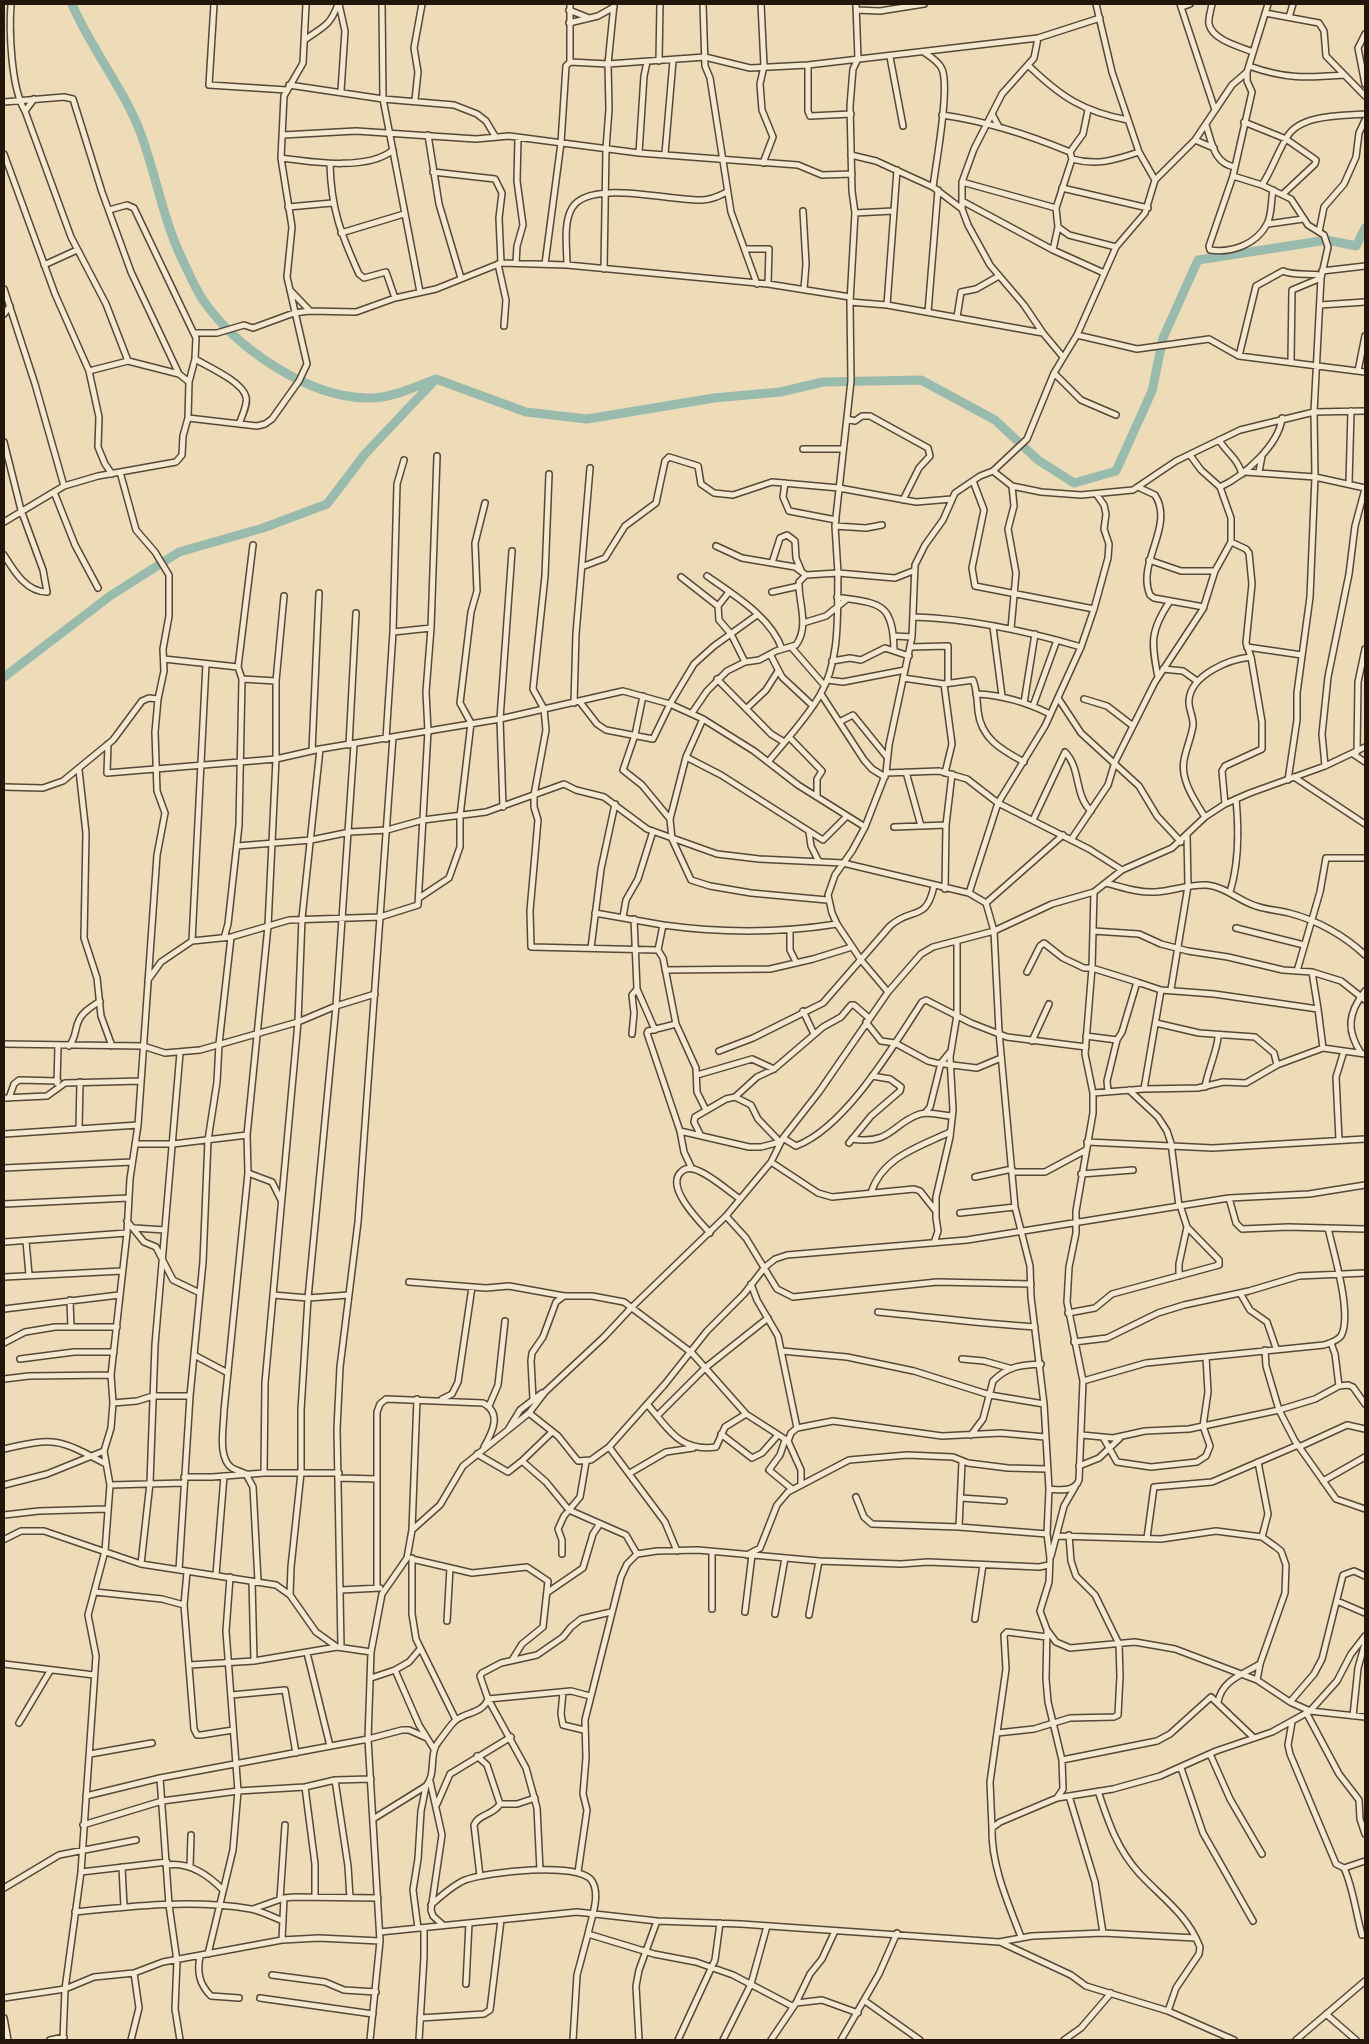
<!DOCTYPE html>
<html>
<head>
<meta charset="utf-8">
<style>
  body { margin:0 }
  #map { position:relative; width:1369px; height:2044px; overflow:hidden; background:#eedbb8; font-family:"Libre Caslon Text",serif }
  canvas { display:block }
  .frame { position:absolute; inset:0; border:5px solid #23170c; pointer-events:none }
</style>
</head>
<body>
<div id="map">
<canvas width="1369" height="2044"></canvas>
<div class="frame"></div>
</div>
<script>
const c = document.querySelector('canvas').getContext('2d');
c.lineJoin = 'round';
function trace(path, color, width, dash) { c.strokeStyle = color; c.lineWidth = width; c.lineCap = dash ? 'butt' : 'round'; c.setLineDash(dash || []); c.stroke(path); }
trace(new Path2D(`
  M72,4c19,45 51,83 69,130 15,41 22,85 41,125 7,14 13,29 21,41 33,48 104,97 164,98 23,1 48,-11 69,-19l90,33 61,7 127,-21 66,-6 43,-10 98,-2 74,40 43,40 36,23 42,-12 36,-80 11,-53 35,-78 129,-20 29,6 9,-18
  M4,677l106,-81 69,-44 84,-24 64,-24 38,-50 69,-73`), '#99bbae', 9);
const street = new Path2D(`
  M11,4c-2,27 0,84 14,107l46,126 35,67 22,57
  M214,4l-5,81 78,5
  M339,4l6,27 -4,60
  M382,4l1,95 37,193
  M570,4v58
  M703,4l2,62 5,12 21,134 26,72
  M761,4l3,62 -4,18 2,26 11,27 -10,26
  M856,4l2,55 -5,10 -3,37 2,85 3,22 -5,89 1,79 -16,145 3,47 57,5 18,-7
  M1096,4l16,68 27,80 16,28
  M1180,4l35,106
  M1212,4c-1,6 -4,14 -3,20 3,16 32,23 44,28
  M1182,7l8,-3
  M569,10l20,8
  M856,10l24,1 44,-7
  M1265,13l54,10 5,8 2,25 39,40
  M1289,17l4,-13
  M569,23l29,-7 16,-9
  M1365,34l-7,14 7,36
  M306,39c18,-13 24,-13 32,-35
  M925,53c6,4 14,9 17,16 8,19 -6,94 -9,118
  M890,57l13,69
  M659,61l1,-57
  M808,65v46l2,5 41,-2
  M1029,66c32,31 55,46 99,54
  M1249,66c36,13 57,12 95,9
  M1247,72v9l5,11 -19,84 -24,70 1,4c21,3 46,-5 57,-26 5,-9 4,-24 6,-34
  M289,85l94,14 71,6 23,9 9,7 9,15
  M415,100l3,-28 -4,-24 8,-44
  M4,102l60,-5 9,2 29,93 29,80 48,102
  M25,111l9,-12
  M992,114l7,13
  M942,115c44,6 87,20 128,37l2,7 -16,49 2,19 -5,23
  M1244,122l42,17 30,21 -1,4 -32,30
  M1206,125c6,18 8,39 29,42
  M283,135l73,-4 120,8 33,-3 130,17 159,12 24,10 30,-1
  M428,135l11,69 22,74
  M1195,140l19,8
  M1070,152l13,-18 5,-24
  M639,153l5,-77 3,-14
  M4,154l51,140 34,77 10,46 -1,30 7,17 7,10
  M665,154l8,-93
  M851,155l25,6 57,26 29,22 6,16 22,40 34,40 19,28
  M281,158c30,4 87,13 112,-8
  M1072,159c25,7 43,1 67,-7
  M330,164c1,45 11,70 29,110l5,4 22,-6 9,26
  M433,172l62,7 7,14 -3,25 2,45
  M1233,176l29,9 29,14 17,26 16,10 4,12 -7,31 -7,134 1,65 -5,120 -13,96v27l-9,60
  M962,182l94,26
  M1262,185c10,-15 15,-32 25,-48 13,-23 55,-21 78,-23
  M1062,188l86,20
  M962,201l91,49 51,23
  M288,207l44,-4
  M962,209v-27l12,-33 28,-55 32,-36 4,-20
  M803,211l3,53 -2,25
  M855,213l38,-2
  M1268,224l35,-5
  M1058,227l11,8 47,12
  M1319,232l5,-25 20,-23 12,-27 3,-24 6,-13
  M341,233l63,-19
  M745,249h24l-1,35
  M516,263l1,-17 6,-21 -6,-44 1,-43
  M498,264l8,36 -2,26
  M545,264l16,-121 5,-77 4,-4 38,2 97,-7 45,11 58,-3 230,-27 62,-20
  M44,265l33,-15
  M567,265c0,-17 -4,-42 5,-57 17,-30 102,-6 130,-8 9,0 17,-4 25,-8
  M604,269l2,-120 3,-40 -1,-45 6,-60
  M1322,271l43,-5
  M4,289l31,95 29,102
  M290,290l20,21
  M850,302l37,3 156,28 20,24
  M887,305l10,-135
  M1320,305l45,-3
  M928,312l10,-122
  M4,314l6,-8
  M957,317l4,-25 15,-3 23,-13
  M194,333h23l27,-8 9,3 41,-15 16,-2 46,1 39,-14 41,-9 65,-26 66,2 201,19 82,13
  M1077,335l60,14 72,-10 30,17 126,16
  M1239,356l17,-70 27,-15c11,5 25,2 38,4
  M195,359c12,7 48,23 51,38 2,7 -4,19 -7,27
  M1291,361l1,-71 29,-12
  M89,371l39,-10 51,13 10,8
  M1358,371l7,-35
  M1054,373l27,27 35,15
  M188,418l69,8 8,-2 7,-5 27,-38 8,-17 -20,-87 5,-50 -11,-69 3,-62 19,-33 3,-59
  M847,419l8,2 7,-5h8l58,32 2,8 -11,12 -16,32
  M1219,440c8,13 19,19 23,34
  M4,442l17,68 22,60 4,22c-21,0 -33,-21 -43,-37
  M803,449h40
  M993,471l19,15 29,6 40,3 52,-5 43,-29 64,-31 74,-18 51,-1
  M1245,472l70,5 50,11
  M1259,472l3,-16
  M549,474l-4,102 -12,113 11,20 2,21 -12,65v12l4,13 -8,91 1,36 127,3 5,-25c58,8 117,8 174,-1
  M973,481l11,29 -12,58 3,18 119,23
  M785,483l-2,14 6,14 47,9
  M1349,483l2,-72
  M1138,487l17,8c20,31 -19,68 -5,100l4,3 50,9
  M1220,487c24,-11 59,-42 62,-69
  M54,492l21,53 23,43
  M4,522l60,-36 34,-10 78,-14 6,-7 1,-19 5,-18 1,-36 6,-23 1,-21 -62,-130 -7,-3 -18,5
  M835,526l31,2 16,-3
  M716,546l26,12 53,9 11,8
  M1149,560l32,11h34
  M772,563l8,-25 7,-3 8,6 1,17 5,12
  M584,566l21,-8 20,-32 31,-23 9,-42 4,-4 29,9 3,18 13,9 19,2 39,-13 67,6 77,14 36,-3
  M707,576c27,19 64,41 75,73
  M681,577l37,29 11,-14
  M772,592l27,-6
  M837,597c41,7 56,3 57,53
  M718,606l1,14 12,14 14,28
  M915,617c56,2 112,14 166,30
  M803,623l23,-7 21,-17
  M993,627l9,69
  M1011,629l5,-56 -8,-44 6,-23 -2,-20
  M393,632l38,-4
  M894,636l18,1
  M910,647l38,-1v37
  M1247,647l55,8
  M792,648l32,37
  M770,654l12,23 31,29
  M164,659l74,8
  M832,661l18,-3 11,2 24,-12 24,8
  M1163,669l20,2 14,10
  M1158,677c-7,-35 -8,-46 12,-76
  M903,678l41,6 29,-4c4,9 4,21 5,31 3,28 24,39 46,51
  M242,679l34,2
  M717,679l54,55 13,8
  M827,680l16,2 62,-12
  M944,684l8,60 -7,29
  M821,694l43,66 8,9 13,8
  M976,694c27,1 50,8 74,20
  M643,696l-8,39 -12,35 19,15 28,34
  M1058,698l23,35 58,53 18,30 24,26
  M1084,699l23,7 26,20
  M580,702l17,22 9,6 47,9 17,-35 24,-40 20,-18 43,-31
  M574,703l2,-69 14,-166
  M1024,703l11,-69
  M1033,706l24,-66
  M747,708l19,-18 12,-19
  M692,713l15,-22 20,-20 18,-9 14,-2 17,-9 20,-6c14,-19 2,-43 3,-63l7,-7 32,-2c-1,40 3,86 -18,122 -14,24 -34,45 -52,67
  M703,719l-17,38 35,18 102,65 24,-24
  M839,722l14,-7 34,42
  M789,737l33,34 -5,8v18
  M386,739l7,-107 4,-148 7,-24
  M108,744l-1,29 169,-14 44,-10 180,-30 123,-28 47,13 33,15 51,32 44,34 67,42
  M349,745l7,-132
  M312,751l7,-158
  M1357,752l1,-70 7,-33
  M1353,754l12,8
  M686,757l-16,62 2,20 19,41 19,6 41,7 76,7
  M1325,766l-3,-32 6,-57 21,-103 6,-48 10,-37
  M79,770l7,63 -2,105 13,40 4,38 11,30
  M906,772l15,54
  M886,773l53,-2 28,8 31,24 91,46 33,21
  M1294,777l71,47
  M4,787l39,1 20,-7 50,-41 29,-39 7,-3 9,1
  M1225,804l-3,-33 3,-5 37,-17v-27l-11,-65 -5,-14 6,-59 -3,-31 -3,-4 -15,-7
  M503,807l-3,-88 12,-168
  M1205,817c-10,-16 -25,-37 -21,-57 2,-11 7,-22 9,-34 1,-9 -5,-17 -4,-26 2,-25 40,-41 62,-43
  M1033,820l32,-68c16,16 9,43 26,59
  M894,827l52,-2
  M809,832l2,14 8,16
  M1071,840l37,-55 7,-23 40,-80 48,-73 12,-38 16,-29v-24l-11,-31 -19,-17 -11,-15
  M237,846l74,-6 39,-8 37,-2 36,-10 63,-8 78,-28 12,6 28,7 43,32 70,25 42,5 84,4 126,30 17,10 8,28 5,101 16,175 15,59 1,31 13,107 5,85 -2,45 3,24 -1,24 -9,29 7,19 -1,49 2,23 14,58 1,29 -6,9
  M1106,883c16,4 32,10 49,9 18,-1 34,-8 52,-7 19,2 32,16 49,21 11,4 22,4 33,7 28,7 56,23 76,42
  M945,889l1,-64 6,-51
  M1230,892c9,-29 9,-62 6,-93
  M969,893l29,-90 47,-77 36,-79 13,-38 14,-51 1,-14 -5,-15 2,-15 -2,-9 -7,-10
  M419,898l30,-20 11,-31v-31l11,-93 -11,-20 11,-91 6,-21 -2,-48 10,-40
  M986,903l77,-68
  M595,913l68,12
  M623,917l3,-17 12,-21 15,-48
  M634,919l3,70 18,41
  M1236,928l68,17
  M790,930v20l6,12
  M1093,931l46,3 22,10 27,7 40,6 55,13 29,2 29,9 24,19
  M224,938l4,-14 11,-99 3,-146 -4,-12 15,-122
  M192,941l14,-277
  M591,948l10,-79 14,-65
  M658,950l5,8 13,66 20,44 1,24 9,18
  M665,970l105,-1 43,-10 39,-12
  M1297,971l23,-79 6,-34h39
  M1027,972l13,-26 4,-3 19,15 21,10h8l45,14
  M1312,972l6,37
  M148,980l13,-18 31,-21 39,-4 58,-17 91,-3 38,-12 10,-174 -2,-39 5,-64 6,-172
  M1171,989l17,-103 -1,-51
  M888,992l-27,-32 -24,-36 -5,-11 -4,-18 7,-20 17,-24 13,-24 21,-54 3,-28 23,-108 3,-72 10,-20 18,-25 12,-27 25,-17 13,-5 34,-32 27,-66 23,-38 39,-88 29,-34 10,-33 40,-40 37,-55 15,-13 21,-68
  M803,1011l11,23
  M866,1022l15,19 14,2 33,18 8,2 41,5 24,-10
  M1156,1023l43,10 56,4 19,16 3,12
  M676,1024l-28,7 -1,2 33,98 4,21 8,17
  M632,1034l2,-21 -2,-18 5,-6
  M1086,1036l31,4 5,-8 15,-50 24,8 53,4 104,15 5,39
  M1032,1041l17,-37
  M4,1044l139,2 22,7 35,-3 98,-28 38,-16 39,-12
  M69,1046c8,-10 5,-16 10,-26 4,-9 14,-14 21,-19
  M719,1051l34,-13 70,-35 67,-77c22,-20 36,-3 44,-40
  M1361,1053c-15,-23 -13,-40 4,-62
  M697,1075l55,-16 22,10
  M57,1083l1,-37
  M1205,1087c2,-15 14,-41 13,-52
  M1144,1089l17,-99
  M1129,1090l29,27 9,14 4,12 8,63
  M1108,1091l-1,-10 10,-41
  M1093,1093l51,-4 54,-1 25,-6 23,1 31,-18 46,-17 42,6
  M735,1097l22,-20 17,-8 49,-42 18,-10 10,-12h3l15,13
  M4,1098l43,-2 18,-13 76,-2
  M9,1098l5,-14 5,-4 39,1
  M925,1113l5,-6 11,-44 9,-11
  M79,1129l1,-47
  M680,1131l69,16h12l19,-5 -22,-23 -7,-14 -16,-8 -9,2 -31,18 -1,5 6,12
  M4,1134l134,-9
  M783,1138l13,8c49,-18 98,-101 126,-144l4,-2 45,23 36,14 79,10
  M852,1139c40,6 40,-16 68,-25 10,-3 22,2 32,2
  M1339,1140l-3,-63 8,-26
  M1087,1142l126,6 152,-9
  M849,1143l22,-27 29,-25 1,-4 -11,-8 -18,-3
  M135,1144h38l74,-9
  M771,1162l47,31 14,4 82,-8 6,2 15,19
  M4,1168l128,-6
  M1013,1172h32l41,-22
  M248,1173l24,9 9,18
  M1081,1174l52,-4
  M975,1177l37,-8
  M871,1193c11,-36 48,-46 79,-61
  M1229,1198l7,25 6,6 46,-2 77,2
  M4,1204l124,-6
  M960,1213l55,-6
  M726,1216l20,22 31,51 16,8 144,-15 94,2
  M127,1221l17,21 12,5 17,33 27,13
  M134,1228l31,2
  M710,1233c-11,-12 -45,-46 -29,-61 5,-5 12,-4 18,-1 14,6 28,19 41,28
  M26,1241l3,34
  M4,1242l123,-9
  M934,1243l4,-12 -2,-13v-21l14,-60 3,-27 -3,-53 7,-42v-74
  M1179,1276v-12l8,-37 -7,-22
  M4,1277l118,-6
  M409,1282l77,6 23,-2 55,10h28l32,6 68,51 54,61 42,27
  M751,1284l6,16 21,36 19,92 -6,5 -3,8 13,29v13
  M1240,1293l10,17 17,12 9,26
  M273,1295l35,3 41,-3
  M70,1300l1,27
  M4,1309l115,-14
  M878,1312c52,5 105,12 157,15
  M1068,1313l27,-5 17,-14 107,-29v-5l-32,-33
  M1074,1342l33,-4 51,-25 26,-8 65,-14 50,-15 66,-3
  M4,1343l21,-11 30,-5h62
  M1331,1343l4,11 4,32
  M1265,1350l1,16 13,44 16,31 41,58 29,10
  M782,1351l65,6 67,14 76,24 54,9
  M194,1355l34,18
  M20,1359l54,-7h40
  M962,1359l22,2 25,7
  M4,1379l25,-3 82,-1
  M1083,1381l63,-18 178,-18c6,-2 13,-4 17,-9 12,-21 -8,-85 -13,-108
  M442,1399l10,-5 6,-12 14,-95
  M533,1399l-2,-38 1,-8 11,-16 13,-35 8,-6
  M113,1403l24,-2 16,-5h37
  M647,1404c22,25 32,48 69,43l9,-20 21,-13
  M489,1406l9,-21 7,-64
  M529,1413l29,23 20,25 13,-1 18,-13 56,-63 42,-53 37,-37 21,-27 10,-8 12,-4 180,-15 262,-42 80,-4 56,-9
  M657,1416l48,-48 63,-50
  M509,1428l11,-18 22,-17
  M797,1428l36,-7 109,15 59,-3 44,4
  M721,1434l31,24 10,-5 16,-18
  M971,1435l12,-16 10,-38c15,-15 28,-16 48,-17
  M1082,1435l31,3 32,-7 44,-2 90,-19 36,-11 24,-13 9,-1 5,2 12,17
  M1104,1439l13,23 34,5 46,-5 9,-6 4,-10 -7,-20 5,-34 -2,-35
  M785,1440l-5,15 -11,15 23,19
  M609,1447l56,75 12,29
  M1299,1447l48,-22 18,4
  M4,1449c51,-12 55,-10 100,14
  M477,1454l31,18 14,-11 24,21 23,28 57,25 11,19
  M522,1461l30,-29
  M1258,1462l10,52 -6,23
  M1079,1466l20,-8 21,-20
  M264,1473l1,-90 33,-361 4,-104 18,-169
  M630,1473l36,-21 27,-4
  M184,1477h28l52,-4h75
  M339,1478l38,1
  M1323,1481l42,-24
  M4,1485l43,-11 57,-23
  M110,1485l74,-2
  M1049,1489c11,1 26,3 30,-9l4,-99 -16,-79 2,-35 7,-34v-22l17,-98v-20l-8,-39 7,-86 2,-76
  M856,1497l8,20 8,7 87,3 88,7
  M961,1498l43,3
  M4,1515l35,-4 68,-2
  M959,1527l3,-65
  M412,1530l5,-131
  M1057,1536l104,3 55,-8 46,6 14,10 5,4 5,14 -1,28 -25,71 -3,16
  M1147,1538l7,-51 58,-5 86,-37
  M5,1539l16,-8h23l97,33 135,21 14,10 26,37 21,15
  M712,1553v56
  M562,1554v-14l-4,-11 6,-13 16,-19 6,-35
  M747,1555l13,-7 17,-43 11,-13 61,-32 58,-5 46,2 15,6 40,5 39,1
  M1051,1556l13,-50 11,-19
  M412,1558v56l4,25 40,81
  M412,1559l60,14 55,-6 21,14 -5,46 -21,17 -10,16
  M141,1564l9,-81 5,-138 25,-292
  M179,1570l11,-174 13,-134 5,-122 9,-58 2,-38 12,-107
  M187,1572l-3,33 10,124 3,6h4l32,-5
  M216,1575l8,-99
  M252,1581l2,80
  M258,1581l-5,-94 -7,-13c-4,-2 -10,-4 -14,-6 -15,-10 -8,-42 -8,-57l24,-238 -1,-38 21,-209 8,-167v-78l8,-85
  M377,1588v-176l3,-8 6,-5 97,4c19,10 10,28 1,44
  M341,1590l39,-2
  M95,1592l67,7 22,6
  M548,1592l35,-24 10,-34 6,-9
  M290,1595l1,-28 10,-94v-63l7,-112 28,-292 18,-261
  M1337,1601l28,12
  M745,1612l7,-57
  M775,1614l10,-56
  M809,1615l10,-54
  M975,1619l8,-54
  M447,1621l3,-53
  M1047,1630l9,12 14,6 65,-6 40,7 82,31 33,22 20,9 27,-30 14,-27 14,-18
  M341,1647l-4,-218 3,-62 18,-145 35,-485
  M307,1653l23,93
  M4,1664l90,11
  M189,1665l65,-4 83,-14 34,5
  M395,1670l14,-8 11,-13
  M371,1678l24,-8 24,55 15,24
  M563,1692l-2,22 2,11 21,5
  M231,1695l54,-5 11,63
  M488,1699l83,-8 19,5
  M1218,1702c4,-22 24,-27 42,-38
  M1290,1702l24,-28 8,-15 21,-84 11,-4 11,5
  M1307,1714l32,60 20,26 1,19 5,15
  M1353,1716l5,-48 7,-25
  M1292,1722l-4,23 2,9 46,110 8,4 21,-7
  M19,1723l31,-52
  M997,1733l37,-4 36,-11 44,-1 4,-2 2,-39 -1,-32 -24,-49 -19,-19 -5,-15 -2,-26
  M90,1754l62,-11
  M1210,1754l20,45 32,55
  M477,1756l10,9 13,39c-6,11 -22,10 -26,21l6,51
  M1062,1760l95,-19 13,-7 41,-37 43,41
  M1181,1768l22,65 50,88
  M160,1778l9,127 8,56 -2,48 5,31
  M335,1780l13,86 2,32
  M430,1781l12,54 -11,75 2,6 10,9
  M305,1787l10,77v33
  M1098,1791c10,30 19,58 41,82 23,25 48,41 61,74l-1,7 -23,34 -8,23
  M86,1796l74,-18 208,-39 34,-9h7l18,8
  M1069,1796l26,86 8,51
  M437,1804l13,-30 61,-37
  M500,1804h17l18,-6
  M373,1819l53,-33c11,-13 2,-32 13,-45 5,-6 11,-16 17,-21 11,-8 27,-7 32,-21
  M83,1825l79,-24 76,-10 67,-4 30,-7 36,-1
  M992,1828l-2,-46 16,-113 -2,-34 3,-3 40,5
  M167,1865c23,-3 41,10 56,25
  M122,1867l2,40
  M190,1867l1,-32
  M1344,1868c9,19 12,46 18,67
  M540,1870l-3,-62 -11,-40 -38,-69 -8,-23 2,-3 19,-10 36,-8 26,-18 8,-10 10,-8 30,-7
  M81,1872l86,-10
  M578,1872l9,-62 -4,-16 3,-36 -1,-38 36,-143 6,-13 10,-10 20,-3 41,-1 121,11 82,3 27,-2 111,5 10,-2
  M4,1888l55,-33 77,-15
  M280,1899l5,-74
  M431,1905c10,-9 22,-20 34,-25 21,-8 115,-19 127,1 9,14 -1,38 -4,53l66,20 42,8 37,13 59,31
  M253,1909l31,-11 10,-1 84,1
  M75,1912c56,-6 119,-13 176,-3 10,2 22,8 32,12
  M418,1928l-5,-38 5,-31 3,-48 5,-25
  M380,1932l197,-20 80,9 84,3 258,18 33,-6 71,-3 92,5
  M1021,1937c-13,-34 -30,-72 -29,-109l8,-6 57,-24 56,-9 47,-13 56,-25 56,-19 38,-21 55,6
  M282,1940l2,-42
  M1000,1942l71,33 15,11 82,25 66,29
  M208,1954l25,-104 5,-59 -12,-160 4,-54
  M200,1956c-3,16 -1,28 11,40l28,2
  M272,1975l53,7 19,8 32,2
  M466,1984l3,-61
  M4,1998l61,-9 29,-12 40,-4 29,-11 119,-22 37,-2 61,3
  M260,1998l113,16
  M865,2001l55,39
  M796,2003l26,-3 36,13
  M1326,2014l30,26
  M4,2018l4,22
  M420,2018l64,-4 6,-4 11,-90
  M50,2040l14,-3
  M63,2040l2,-51 16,-117 15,-216 -8,-41 17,-64 5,-66 -6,-34 7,-23 2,-25 -2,-28 16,-142 3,-54 8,-54 19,-270 8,-42 -8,-22 -2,-59 3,-33 6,-28 -1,-22 6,-33v-41l-14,-23 -19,-22 -16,-58
  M131,2040l8,-32 -5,-35
  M370,2040l10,-99 -12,-202 3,-87 11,-58 25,-36 5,-28 28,-25 23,-39 66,-53 16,-21 59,-55 28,-30 94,-91 45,-54 12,-24 36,-46 69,-100 33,-38 12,-7 61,-16 58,-27 42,-12 28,-22 50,-22 33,-31 20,-13 25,-11 75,-27 40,-19
  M419,2040l5,-83v-29
  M573,2040l4,-65 11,-41
  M639,2040l-3,-54 3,-16 18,-49
  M678,2040l37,-80 5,-37
  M723,2040l28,-56 16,-58
  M771,2040l25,-37 14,-29 12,-15 13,-28
  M841,2040l38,-66 18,-41
  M1064,2040l17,-12 30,-35
  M1296,2040l69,-59`);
trace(street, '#564837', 8);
trace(street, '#f4e8d1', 5);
</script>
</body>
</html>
